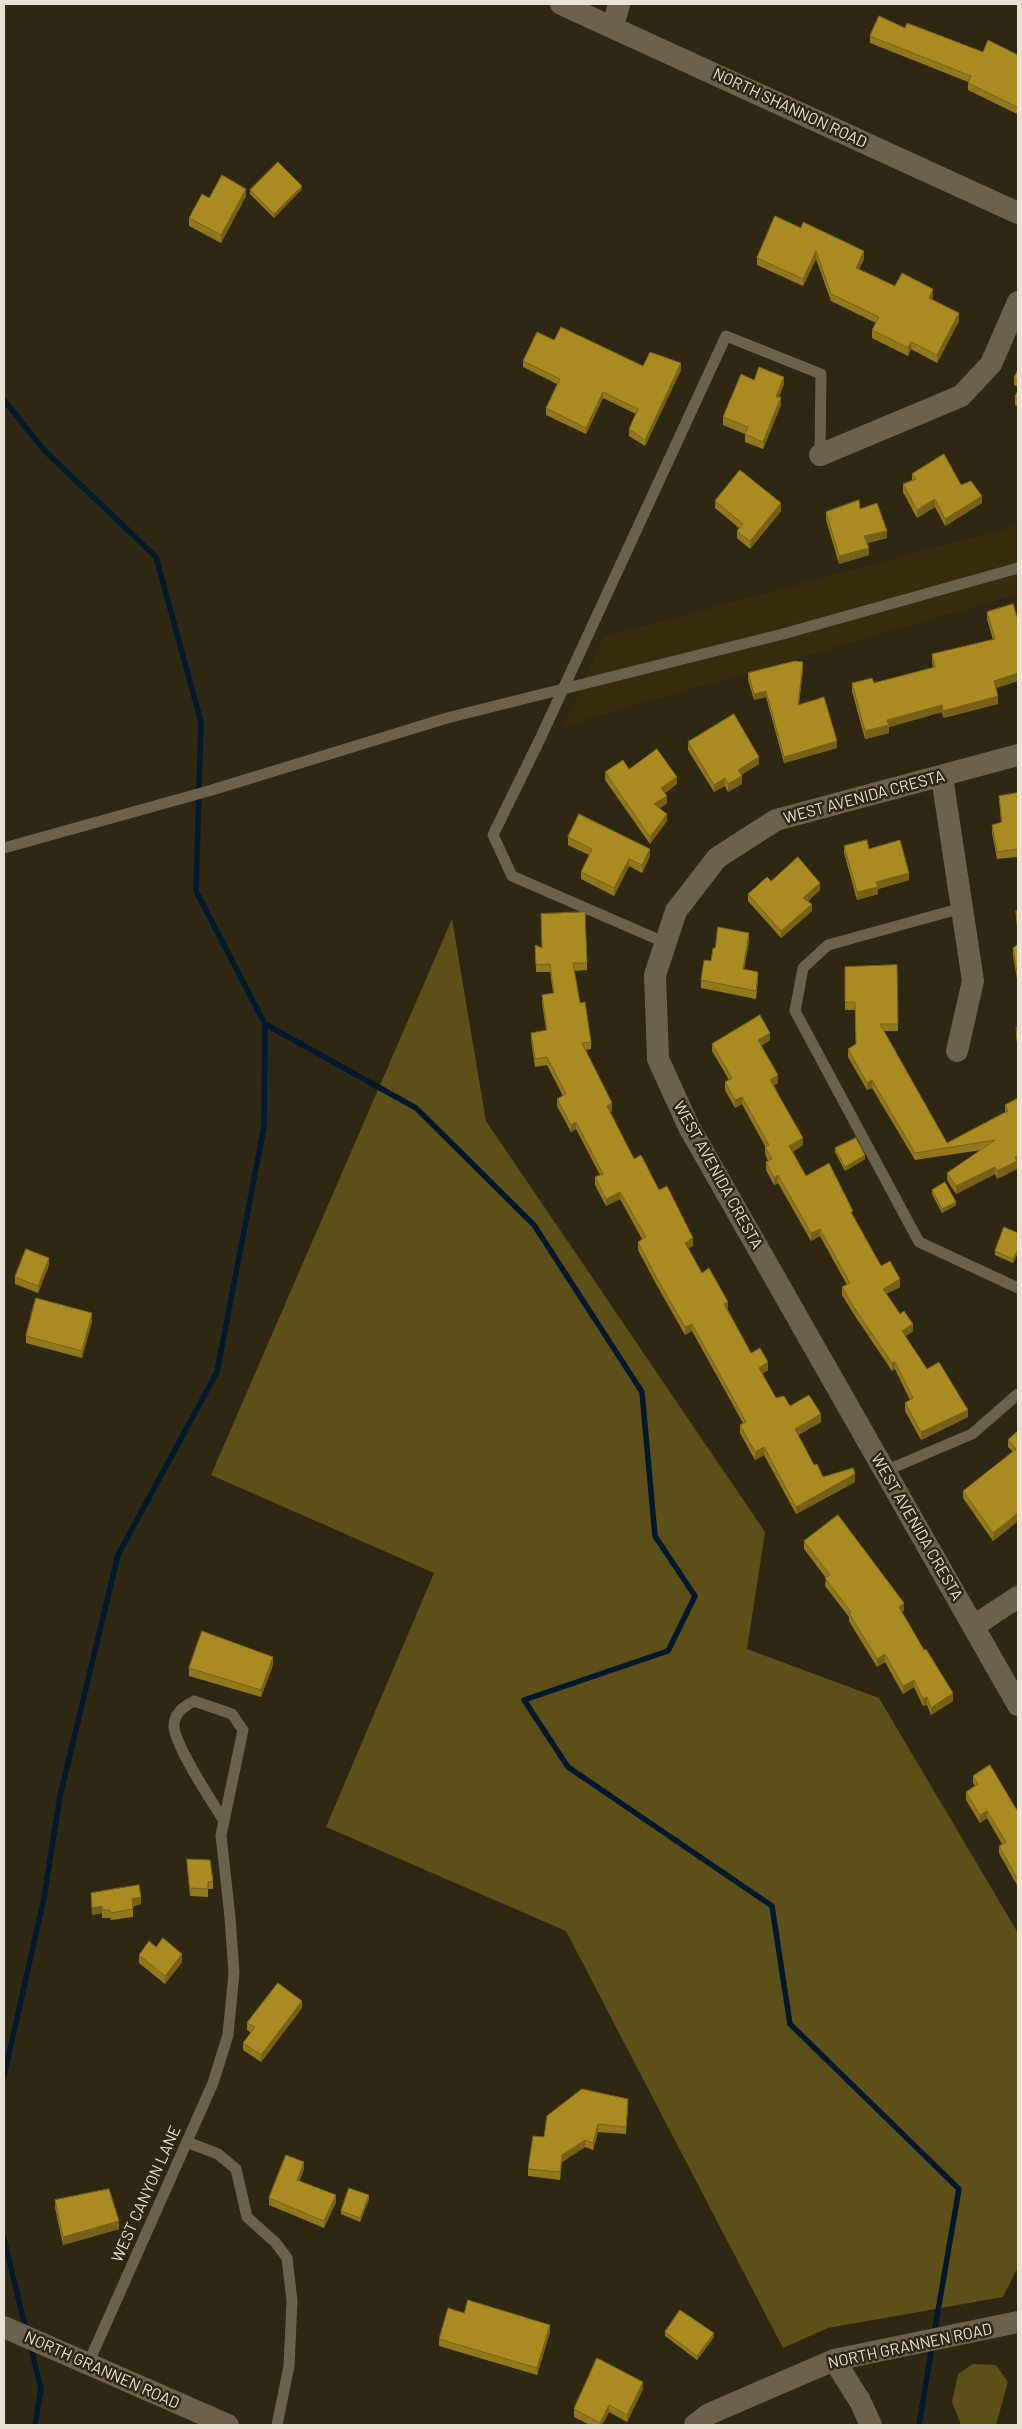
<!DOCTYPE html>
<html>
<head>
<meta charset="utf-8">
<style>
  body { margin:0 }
  #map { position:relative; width:1022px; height:2429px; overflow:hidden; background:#2e2711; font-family:Barlow,sans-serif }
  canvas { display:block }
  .frame { position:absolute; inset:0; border:5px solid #e7e2d5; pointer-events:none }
</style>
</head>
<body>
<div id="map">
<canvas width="1022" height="2429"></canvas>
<div class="frame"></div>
</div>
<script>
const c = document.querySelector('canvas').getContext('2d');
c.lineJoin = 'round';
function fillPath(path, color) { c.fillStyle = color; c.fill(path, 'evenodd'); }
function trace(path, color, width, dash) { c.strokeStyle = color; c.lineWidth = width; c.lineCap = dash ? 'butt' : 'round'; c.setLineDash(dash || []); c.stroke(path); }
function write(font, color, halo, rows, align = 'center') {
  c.font = font + ' Barlow,sans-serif'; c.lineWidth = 5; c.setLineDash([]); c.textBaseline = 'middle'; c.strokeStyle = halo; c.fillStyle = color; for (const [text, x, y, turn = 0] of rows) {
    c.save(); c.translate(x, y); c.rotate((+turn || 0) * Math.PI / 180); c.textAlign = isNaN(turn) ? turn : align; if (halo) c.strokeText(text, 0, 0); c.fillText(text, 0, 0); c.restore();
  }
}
fillPath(new Path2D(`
  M1018,525v69l-454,132 39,-89z`), '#362d0f');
fillPath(new Path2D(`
  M452,919l34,202 279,411 -18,117 132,49 139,235v334l-15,30 -175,31 -45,20 -217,-417 -240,-104 108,-254 -223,-98z
  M973,2364l23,1 12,17 -12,43h-35l-9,-23 6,-28z`), '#5e4e17');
trace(new Path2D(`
  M4,400l40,50 112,107 45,165 -5,169 69,133 151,84 118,117 108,167 13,144 40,60 -27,55 -144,49 44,67 204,139 18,118 169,165 -25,145
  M4,2076l40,-178 16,-102 58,-241 99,-183 47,-245 1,-103
  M4,2239l22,91
  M30,2344l11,45 -6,36
  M919,2425l13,-79`), '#02192d', 5.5);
trace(new Path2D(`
  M4,848l208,-58 235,-72 336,-84 235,-66
  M962,908l-134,37 -25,23 -8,43 124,231 99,46
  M666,943l-154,-67 -19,-41 47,-96 186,-403 95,38 -1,81
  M885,1471l87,-37 46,-40
  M187,2142l31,12 18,15 11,48 29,26 11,15 5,43 -3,65 -12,59
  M88,2364l125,-281 15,-48 6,-62 -4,-56 -9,-82 3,-14 19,-91 -11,-16 -38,-13c-9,5 -19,11 -20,23 -2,18 39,79 50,97`), '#6a624b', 11);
trace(new Path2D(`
  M561,4l457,209
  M613,27l6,-23
  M820,455l141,-59 30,-32 27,-62
  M1018,755l-242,65 -59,38 -41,53 -21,64 3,84 31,68 329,578
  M942,777l31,204 -16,70
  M974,1626l44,-29
  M4,2327l224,98
  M834,2360l26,41 11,24
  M695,2425l14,-11 125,-54 184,-38`), '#6a624b', 22);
fillPath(new Path2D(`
  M905,28l78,24 35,3v57l-1,2 -49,-24v-8l-98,-39v-7z
  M302,189l-28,29 -24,-24v-4z
  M246,196l-25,47 -32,-17v-8l20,-20z
  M775,216l89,43 -5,10 36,17 38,11 -1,2 27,22 -22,42 -26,-14 -3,7 -36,-18v-8l4,-7 -45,-22 -15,-42 -13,27 -46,-21v-7z
  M554,340l89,26 38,4 -36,76 -16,-10v-7l7,-15 -33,-16 -17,36 -40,-19v-7l11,-24 -34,-17v-6z
  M1018,370v17l-4,-2v-7z
  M754,380l30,4 -5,13 2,8 -18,44 -18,-7v-8l-22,-9v-8z
  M1018,391v16l-3,-2v-8z
  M912,474l49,11 21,18 -37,23 -10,-19 -18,11 -14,-26v-8l9,-4z
  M715,501l66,10 -31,38 -13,-11v-7l2,-3 -24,-20z
  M860,509l27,29 -20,5 2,12 -30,9 -13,-44v-8z
  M987,612l31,69 -22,7 2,16 -55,14 -1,-6 -53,15v6l-24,6 -13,-48v-8h22l59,-15 -1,-7v-7l61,-14 -6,-21z
  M803,669l-4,36 38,43 -53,15 -18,-66 -12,3 -6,-20v-7z
  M688,742l71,22 -18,11 1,9 -14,8 -3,-6 -11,6 -26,-42z
  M629,769l48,15 -12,9 2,10 -7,5 7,13 -17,23 -45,-64v-8z
  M1018,793v64l-21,2 -5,-26v-8l9,-2 -2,-27z
  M568,837l82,19 -8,17 -13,-7 -15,30 -33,-17v-7l8,-17 -21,-10z
  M844,846l65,34 -31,9v5l-21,6 -13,-47z
  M771,881l49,9 -12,11 4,10 -31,27 -33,-37v-7z
  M1016,911h2v22l-2,-14z
  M749,940l-5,29 14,11 -2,19 -55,-11v-8l10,-19z
  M535,945l7,3 45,15v7l-13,1 6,32 11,39v7l-5,1 26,61 -2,1 24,47 25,31 34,56 -5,2 14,25 26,37 23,43 17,17 -6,4 14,24 14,8 31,16 -23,13 16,30 9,12 32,5 -59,32 -32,-59 -9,5 -15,-27v-8l3,-2 -51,-92 -7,4 -30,-53 -17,-32v-8l4,-3 -22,-40 -14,7 -11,-21v-8l5,-2 -24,-46 -5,3 -14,-26v-7l6,-3 -16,-31 -12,2 -4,-27v-7l15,-3 -4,-27v-8l11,-2 -3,-21h-14z
  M1018,945v40l-5,-29v-8z
  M897,965l1,66h-14l63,112 58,-31v-7l13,-7v66h-1v5l-20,10 -2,-5 -39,20 -9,-14v-7l34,-23 -66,10 -43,-72 -5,2 -19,-33v-8l8,-5 -1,-34h-10v-43z
  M1018,1027v25l-2,-17v-7z
  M770,1040l-9,6 17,37 -4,2 29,60 -10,7 13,24 47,40 28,50 19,21 -14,7 27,37 -8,5 22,33 41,48 -47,23 -16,-29v-8l5,-3 -15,-31 -3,2 -39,-58 -11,-18v-8l5,-2 -27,-49 -9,5 -33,-58 -4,2 -8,-15v-8l2,-1 -3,-7v-8l-23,-42 -7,4 -10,-18v-8l4,-2 -17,-29v-7z
  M835,1148l30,11 -20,12 -10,-19z
  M932,1190l24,15 -14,8 -10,-19z
  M1018,1233v20l-5,10 -18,-8v-4z
  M49,1265l-11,28 -23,-9v-7z
  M92,1321l-10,37 -56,-15v-7z
  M1018,1431v90l-25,20 -30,-43v-7l50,-39 -5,-5v-7z
  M804,1541l100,69 -2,2 51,89 -22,14 -4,-10 -4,1 -9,-19 -11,7 -18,-32 -8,5 -28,-46v-4l-24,-31 1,-8 -22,-29z
  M273,1665l-12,32 -72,-21v-8z
  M973,1776l45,36v75l-19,-34v-7l3,-2 -15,-26 -7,5 -14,-23v-8l9,-6 -2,-3z
  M187,1859l26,22v8h-5v8l-18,-1 -3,-30z
  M91,1893l50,11 -8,2v11l-22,3 -1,-2h-8v-5l-10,2z
  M156,1947l26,15 -17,22 -26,-21v-8z
  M302,2008l-41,54 -18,-12v-7l8,-10 -4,-3v-7z
  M628,2106l-2,28 -28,-2 -5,18 -8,-3 -23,15 -2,18 -32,-4v-7l16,-32z
  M304,2169l-5,12 37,21 -12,26 -55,-23v-7z
  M369,2199l-9,23 -19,-8v-3z
  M55,2200l64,29 -56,16 -8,-37z
  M464,2313l86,19 -13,43 -98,-29v-7z
  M665,2332l49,5 -17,23 -32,-24z
  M643,2389l-16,33 -18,-10 -7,13h-12l-16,-8v-8z`), '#92781d');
fillPath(new Path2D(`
  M1018,104v8l-1,2v-7z
  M302,186v3l-28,29v-4z
  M246,189v7l-25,47v-8z
  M816,251v8l-13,27v-7z
  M864,251v8l-8,16v-7z
  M933,289v8l-4,8v-7z
  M959,313v8l-22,42v-8z
  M911,342v7l-3,7v-8z
  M681,363v7l-36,76v-6z
  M784,377v7l-8,20v-7z
  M603,392v6l-17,36v-6z
  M781,397v8l-18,44v-7z
  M982,496v7l-37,23v-7z
  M935,499v8l-18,11v-8z
  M781,503v8l-31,38v-8z
  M887,531v7l-23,6v-8z
  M869,548v7l-30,9v-8z
  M803,662v7l-5,43v-7z
  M1018,673v8l-24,7v-7z
  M766,691v6l-12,3v-6z
  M998,696v8l-55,14v-7z
  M942,705v7l-53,15v6l-24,6v-8l22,-11z
  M837,741v7l-53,15v-6z
  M759,757v7l-21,13v-7z
  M742,776v8l-14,8v-8z
  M677,777v7l-16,12v-8z
  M725,778v8l-11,6v-7z
  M667,796v7l-13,9v-8z
  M667,814v7l-17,23v-7z
  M650,849v7l-8,17v-8z
  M629,859v7l-15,30v-8z
  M909,873v7l-31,9v5l-21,6v-8l19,-10z
  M820,883v7l-17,15v-7z
  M812,904v7l-31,27v-7z
  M749,933v7l-6,36v-7z
  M770,1033v7l-12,8v-8z
  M778,1075v8l-8,4v-7z
  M872,1080v8l-5,2v-7z
  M742,1097v7l-7,4v-8z
  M612,1103v8l-5,2v-7z
  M576,1122v7l-5,3v-7z
  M803,1138v7l-14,9v-8z
  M865,1155v4l-20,12v-4z
  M1018,1156l-1,13 -20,10v-8l18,-14z
  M995,1167v7l-39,20v-8z
  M778,1175v8l-4,2v-7z
  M620,1192v7l-14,7v-7z
  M956,1202v3l-14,8v-4z
  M820,1229v7l-9,5v-8z
  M693,1238v8l-8,4v-7z
  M1018,1249v4l-5,10v-4z
  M49,1258v7l-11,28v-7z
  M900,1279v8l-17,9v-7z
  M728,1302v8l-4,2v-8z
  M92,1313v8l-10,37v-7z
  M692,1324v7l-7,4v-8z
  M913,1324v7l-11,8v-8z
  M768,1362v8l-9,5v-7z
  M895,1362v7l-3,2v-8z
  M968,1410v7l-47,23v-8z
  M821,1414v8l-26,15v-8z
  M764,1447v8l-9,5v-8z
  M855,1474v8l-59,32v-7z
  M1018,1513v8l-25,20v-8z
  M904,1603v7l-5,5v-8z
  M885,1654v8l-8,5v-8z
  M273,1657v8l-12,32v-7z
  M914,1680v7l-11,7v-8z
  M953,1693v8l-22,14v-7z
  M927,1697v8l-4,1v-7z
  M987,1811v7l-7,5v-8z
  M141,1897v7l-9,3v-8z
  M102,1906v7l-10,2v-7z
  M182,1954v8l-17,22v-8z
  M302,2001v7l-41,54v-7z
  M598,2124v8l-5,18v-7z
  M585,2140v7l-23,15 -2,18v-8l2,-17z
  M304,2162v7l-7,19v-8z
  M336,2195v7l-12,26v-7z
  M369,2195v4l-9,23v-4z
  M119,2221v8l-56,16v-8z
  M550,2325v7l-13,43v-7z
  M714,2333v4l-17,23v-4z
  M643,2382v7l-16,33v-7z
  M609,2405v7l-7,13h-2v-2z`), '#776118');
const building = new Path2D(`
  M879,16l26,12 2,-5 76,29 5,-12 30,15v49l-1,3 -49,-24 3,-7 -101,-40z
  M278,162l24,24 -28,28 -24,-24z
  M222,175l24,14 -25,46 -32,-17 13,-24 7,4z
  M775,216l26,12 2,-6 61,29 -8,17 39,18 7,-13 31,16 -4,9 30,15 -22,42 -26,-13 -3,6 -36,-18 7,-13 -48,-23 -15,-43 -13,28 -46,-21z
  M561,327l82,39 7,-14 31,11 -36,77 -16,-11 9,-20 -35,-17 -17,36 -40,-20 14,-29 -37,-18 14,-29 17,8z
  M759,367l25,10 -8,20h5l-18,45 -18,-8 3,-7 -25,-10 18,-43 13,6z
  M1018,370v10l-4,-2z
  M1018,391v8l-3,-2z
  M944,454l17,31 10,-4 11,15 -37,23 -10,-20 -18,11 -14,-26 13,-5 -4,-5z
  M740,470l41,33 -31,38 -13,-10 6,-7 -28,-23z
  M859,500l1,9 17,-6 10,28 -23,5 5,12 -30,8 -13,-44z
  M1013,604l5,16v53l-24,8 4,15 -55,15 -1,-6 -55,15 2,5 -24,6 -13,-48 20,-5 2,5 61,-16 -3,-13 63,-15 -8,-27z
  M795,661l8,1 -5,43 26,-8 13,44 -53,16 -18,-66 -12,3 -6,-21z
  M734,714l25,43 -21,13 4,6 -14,8 -3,-6 -11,7 -26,-43z
  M657,749l20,28 -16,11 6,8 -13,8 13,10 -17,23 -45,-65 18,-12 6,9z
  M1018,793v56l-21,3 -5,-27 10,-3 -3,-26z
  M579,814l71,35 -8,16 -13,-6 -15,29 -33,-16 11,-23 -24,-12z
  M867,840l2,9 31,-9 9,33 -33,9 2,5 -21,5 -13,-46z
  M798,857l22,26 -17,15 9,6 -31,27 -33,-37 19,-17 4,4z
  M1016,911h2v15z
  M585,912l2,51h-14l7,40 5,-1 6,40 -9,1 30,60 -5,3 27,53 7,-4 18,35 8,-4 26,52 -8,5 17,30 7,-5 19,34 -4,2 27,49 9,-5 8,14 -9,6 17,30 8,-2 6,10 19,-11 12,19 -26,15 19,36 3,-1 6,13 30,-9 2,6 -59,33 -32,-60 -9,5 -15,-27 6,-3 -54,-98 -7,3 -30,-52 -17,-33 8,-5 -26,-45 -14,7 -11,-22 8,-3 -27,-52 -5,3 -14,-26 9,-5 -19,-37 -12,2 -4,-26 16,-3 -5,-35 12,-2 -4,-29 -14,1 -1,-20 7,3 -1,-34z
  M718,927l31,6 -6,36 15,3 -2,19 -55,-11 3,-20 7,1 2,-13h2z
  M1018,945v33l-5,-30z
  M897,965l1,59h-18l67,119 61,-32 -3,-6 13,-7v58l-3,1 2,4 -20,10 -2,-4 -39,19 -9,-13 48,-33 -80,13 -43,-73 -5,3 -19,-34 8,-5 -1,-42h-10v-35z
  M760,1015l10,18 -12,7 20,35 -8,5 33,58 -14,8 17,30 23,-13 24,48 -2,1 30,54 9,-5 10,18 -17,10 17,25 4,-3 9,13 -11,7 25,38 12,-7 29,48 -47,22 -16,-29 8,-5 -18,-36 -3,1 -39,-57 -11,-19 8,-4 -30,-54 -9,4 -33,-58 -4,3 -8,-16 6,-3 -7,-12 4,-2 -27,-48 -7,3 -10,-18 7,-4 -20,-34z
  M1018,1027v18l-2,-17z
  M856,1138l9,17 -20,12 -10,-19z
  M945,1182l11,20 -14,7 -10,-19z
  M1004,1227l14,6v16l-5,10 -18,-8z
  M26,1249l23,9 -11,28 -23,-9z
  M36,1298l56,15 -10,38 -56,-15z
  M1018,1431v82l-25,20 -30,-42 53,-42 -8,-9z
  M838,1515l66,88 -5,4 25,43 2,-1 27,44 -22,15 -4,-11 -4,2 -9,-19 -11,6 -18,-32 -8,5 -28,-46 2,-1 -26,-34 5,-3 -26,-34z
  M202,1631l71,26 -12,33 -72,-22z
  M990,1765l28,47v68l-19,-34 7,-4 -19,-31 -7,4 -14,-23 12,-8 -5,-8z
  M187,1859l23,1 3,21 -5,1v7l-18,-1z
  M139,1885l2,12 -9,2 1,10 -22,4 -1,-3h-8v-4l-10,2 -1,-15z
  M163,1938l19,16 -17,22 -26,-21 10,-14 7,6z
  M278,1983l24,18 -41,54 -18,-12 12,-16 -8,-4z
  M582,2089l46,10 -2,28 -28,-3 -5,19 -8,-3 -23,15 -2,17 -32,-3 5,-33 11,1 3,-21z
  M286,2155l18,7 -7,18 39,15 -12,26 -55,-23z
  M349,2188l20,7 -9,23 -19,-7z
  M109,2189l10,32 -56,16 -8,-37z
  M468,2300l82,25 -13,43 -98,-29 9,-31 16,5z
  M680,2310l34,23 -17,23 -32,-24z
  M597,2358l46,24 -16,33 -18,-10 -9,18 -26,-14z`);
fillPath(building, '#aa8b22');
trace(building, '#776118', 1);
write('16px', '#e7e2d5', '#2e2711', [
  ["NORTH SHANNON ROAD",790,108,25],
  ["WEST AVENIDA CRESTA",864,797,-15],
  ["WEST AVENIDA CRESTA",718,1175,61],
  ["WEST AVENIDA CRESTA",917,1527,60],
  ["WEST CANYON LANE",146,2194,-66],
  ["NORTH GRANNEN ROAD",910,2346,-12],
  ["NORTH GRANNEN ROAD",102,2370,24]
]);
</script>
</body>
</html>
